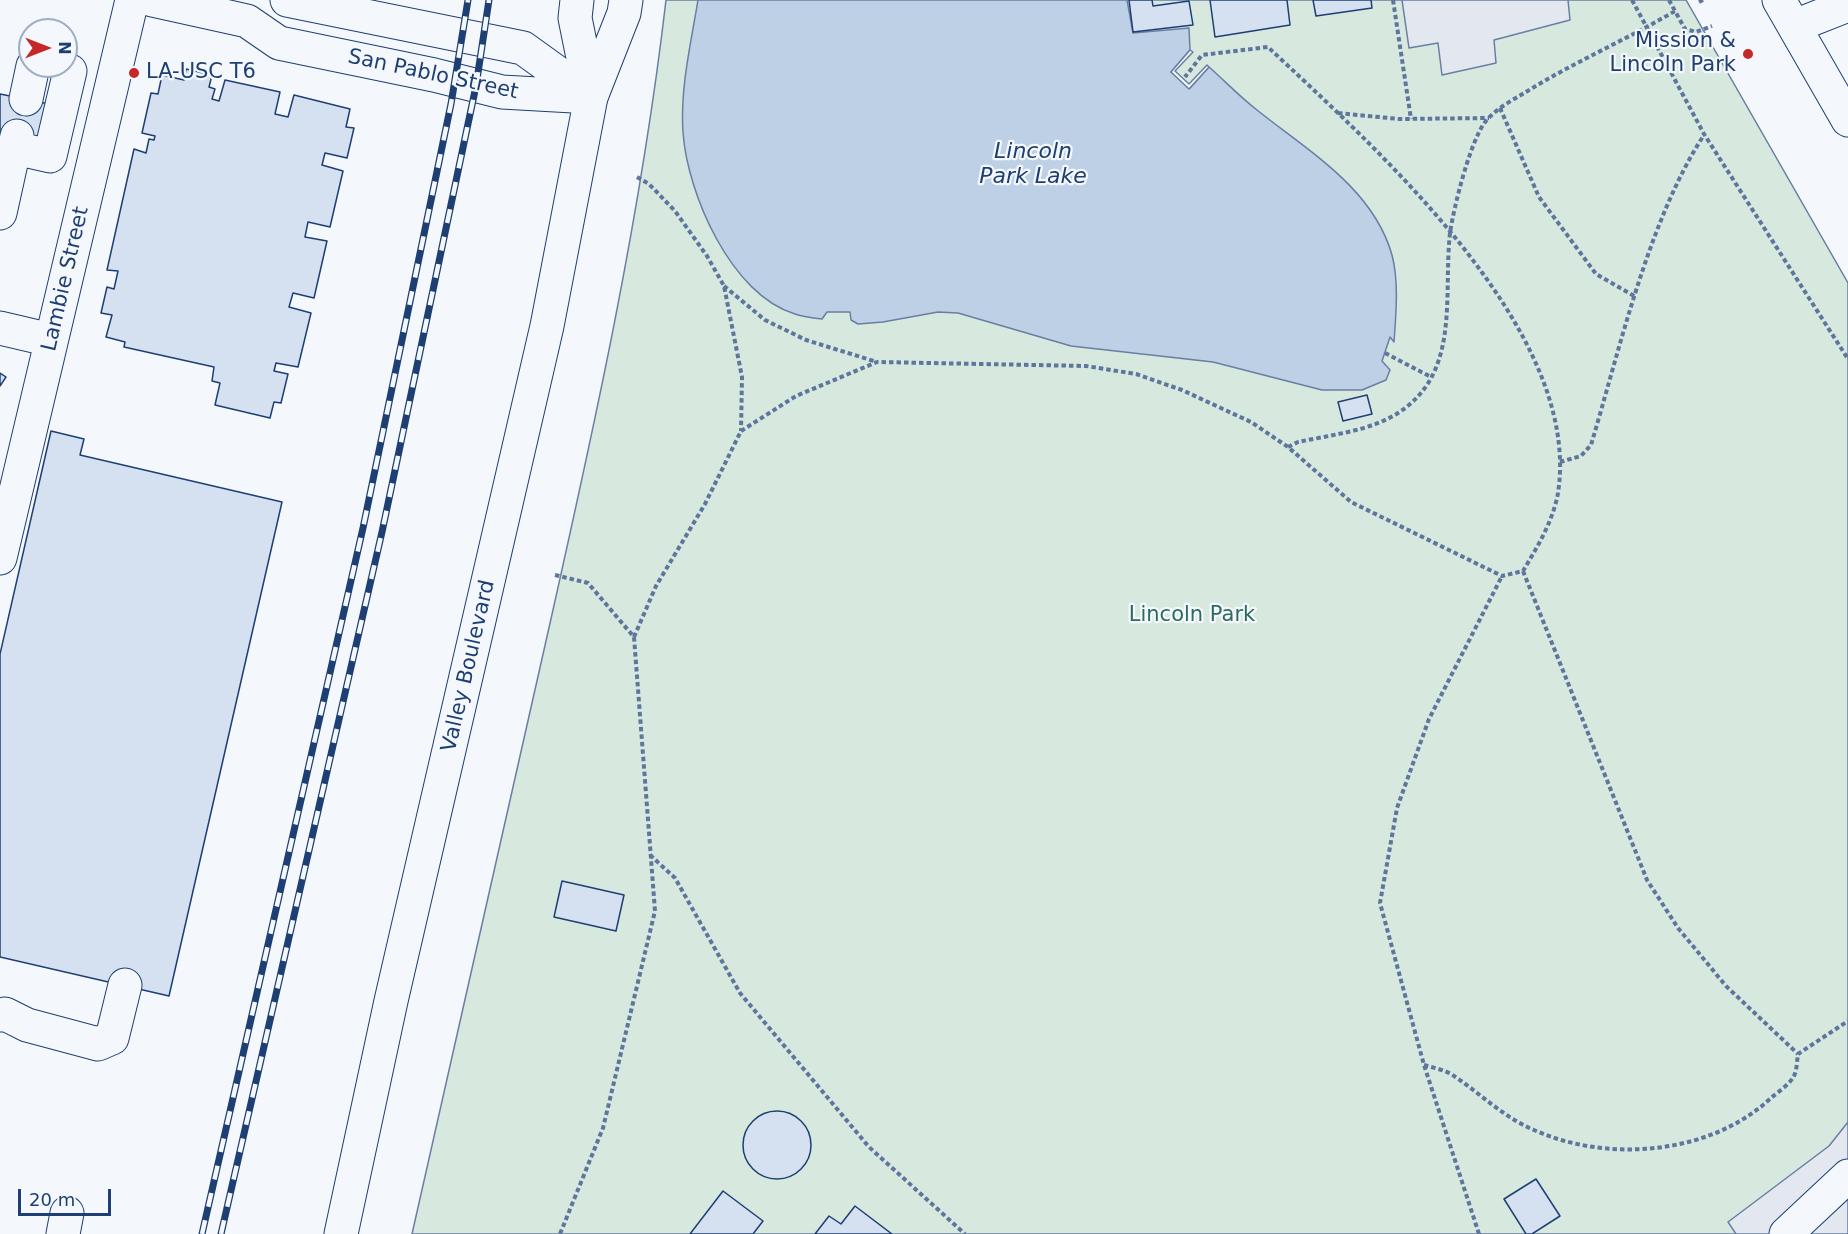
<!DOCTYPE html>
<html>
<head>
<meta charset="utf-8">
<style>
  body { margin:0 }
  #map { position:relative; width:1848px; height:1234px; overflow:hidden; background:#f4f7fb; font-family:"DejaVu Sans",sans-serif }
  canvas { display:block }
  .north { position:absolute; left:18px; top:18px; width:60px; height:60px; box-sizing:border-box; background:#f4f7fb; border:2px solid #9eadc5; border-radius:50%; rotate:90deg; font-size:16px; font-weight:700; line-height:24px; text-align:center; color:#1d3f73 }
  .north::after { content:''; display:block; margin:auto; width:21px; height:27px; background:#c62828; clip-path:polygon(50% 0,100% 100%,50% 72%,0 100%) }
  .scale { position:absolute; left:18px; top:1189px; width:93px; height:27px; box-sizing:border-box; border:3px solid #1d3f73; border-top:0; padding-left:8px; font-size:18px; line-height:21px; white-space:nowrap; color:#1d3f73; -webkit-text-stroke:4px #f4f7fb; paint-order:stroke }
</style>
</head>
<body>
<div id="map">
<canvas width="1848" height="1234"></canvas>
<div class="north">N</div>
<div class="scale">20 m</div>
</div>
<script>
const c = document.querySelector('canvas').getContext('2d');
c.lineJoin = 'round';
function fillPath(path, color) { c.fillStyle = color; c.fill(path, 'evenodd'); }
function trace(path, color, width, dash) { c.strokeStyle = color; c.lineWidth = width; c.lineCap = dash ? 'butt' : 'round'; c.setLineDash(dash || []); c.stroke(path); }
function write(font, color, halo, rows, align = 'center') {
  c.font = font + ' "DejaVu Sans",sans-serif'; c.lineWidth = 4.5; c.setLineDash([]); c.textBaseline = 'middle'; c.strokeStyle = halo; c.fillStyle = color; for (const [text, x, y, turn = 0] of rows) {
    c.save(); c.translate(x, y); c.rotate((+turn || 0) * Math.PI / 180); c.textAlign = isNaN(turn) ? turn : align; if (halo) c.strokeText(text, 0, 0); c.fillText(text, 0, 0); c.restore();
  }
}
const green = new Path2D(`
  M666,0h1020l162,283v951h-1436c45,-198 89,-395 134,-593 48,-213 95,-425 120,-641z`);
fillPath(green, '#d7e8df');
trace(green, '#687fa3', 1.5);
const parking = new Path2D(`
  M1402,0h166l2,20 -76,20 2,23 -54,12 -4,-32 -29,5z
  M1848,1122v112h-112l-8,-12 101,-76z`);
fillPath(parking, '#e3e8f0');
trace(parking, '#687fa3', 1.5);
const water = new Path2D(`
  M698,0h429l6,33 56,-5 1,22 -19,22 19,16 19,-21c16,14 31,30 48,43 51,41 116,78 135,145 7,27 4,59 2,87l-4,-5 -8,24 8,9 -4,10 -24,10h-40l-109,-28 -142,-16 -113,-33 -20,-1 -55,10 -25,2 -7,-4 -1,-8h-23l-5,7c-9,-1 -18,-2 -27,-5 -64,-19 -108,-121 -112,-182 -3,-44 8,-89 15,-132z`);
fillPath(water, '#bed0e5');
trace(water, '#687fa3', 1.5);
const pier = new Path2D(`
  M1190,50l3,2 -18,19 14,13 18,-19 2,2 -20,22 -18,-17z`);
fillPath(pier, '#f4f7fb');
trace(pier, '#687fa3', 1.5);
const building = new Path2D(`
  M1129,0h23l1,6 36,-5 4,24 -60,7z
  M1210,0h77l3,25 -75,12z
  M1313,0h58l1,8 -56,8z
  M186,69l26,6 -3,12 6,2 -3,10 7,2 6,-21 55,12 -5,22 13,3 6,-22 56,14 -4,18 8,1 -7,30 -22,-5 -3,12 21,6 -13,56 -22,-5 -3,15 22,4 -13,57 -21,-5 -4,14 22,6 -13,54 -22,-4 -2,8 14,3 -7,29 -7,-1 -4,16 -55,-13 5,-22 -8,-2 2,-14 -90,-20 1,-5 -19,-5 6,-22 -11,-2 6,-26 7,2 4,-18 -11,-1 27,-121 12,4 3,-14 5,1 1,-4 -13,-3 9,-40 7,1 4,-19 22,5z
  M0,94l54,11 -7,37 -47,-9z
  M0,373l6,4 -6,9z
  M1367,395l5,19 -29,7 -5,-19z
  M51,431l33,8 -4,16 202,47 -113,494 -169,-39v-303z
  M562,881l62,14 -8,36 -62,-14z
  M743 1145a34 34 0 1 1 68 0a34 34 0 1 1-68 0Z
  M1536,1179l24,37 -28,18h-6l-22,-35z
  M723,1191l40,30 -10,13h-63z
  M855,1206l37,28h-77l14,-18 12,8z`);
fillPath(building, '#d5e0f0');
trace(building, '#1d3f73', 1.5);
const minor = new Path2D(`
  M152,0l95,21 32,22 155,32 68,17 89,5
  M287,0l236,48 68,49
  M1795,26l53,-21
  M26,99l7,-33
  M15,148l35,8 20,-85
  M0,213l17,-77
  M0,328l51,12
  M0,558l132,-558
  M0,1015l5,-1 22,11 71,19 14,-6 13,-53
  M63,1234l4,-21
  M1786,1234l62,-58`);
const major = new Path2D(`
  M577,0l-2,18 16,79
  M1779,0l69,120
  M341,1234l50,-233 156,-675 44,-229 33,-84 2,-13`);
trace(minor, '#1d3f73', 35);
trace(major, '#1d3f73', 35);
trace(new Path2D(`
  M1393,0l18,119
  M1632,0l72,134 144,225
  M1669,0l6,11
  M1699,2l4,-2
  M1500,108l39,89 57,77 40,23
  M1338,113l61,6 90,-1
  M637,177l12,7 26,27 32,45 17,30 18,91 -1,54
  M724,286l41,34 41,20 71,22
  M1385,353l46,24
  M1288,447l10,-5c32,-7 72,-11 100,-29 63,-40 45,-117 52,-180 4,-27 19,-86 33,-108 10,-15 28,-24 43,-33 48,-30 100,-52 149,-81l10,18 11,3 16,-6
  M1560,462l21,-6 10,-11c29,-97 58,-226 113,-310
  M1523,571l124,309 31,48 48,58 72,68
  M555,575l33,8 46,54 21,274 -52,217 -43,106
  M634,637l22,-51 49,-82 36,-73 55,-35 81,-34 209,4 50,8 46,16 69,32 37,25 63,55 151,74 21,-5c15,-25 30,-50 35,-78 25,-163 -183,-345 -290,-446l-66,8 -17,22
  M650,855l25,23 65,115 129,154 96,87
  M1424,1065c10,3 22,5 30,11 27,18 49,41 80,54 74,33 176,25 237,-32 7,-6 19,-14 23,-22 3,-6 3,-16 4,-22l50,-33
  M1479,1234l-55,-169 -44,-162 17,-95 32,-89 73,-143`), '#5e769c', 4, [4.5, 3]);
trace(minor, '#f4f7fb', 33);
trace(major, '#f4f7fb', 33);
const rail = new Path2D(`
  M202,1234l161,-706 88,-424 17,-104
  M221,1234l161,-702 94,-446 13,-86`);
trace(rail, '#1d3f73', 7);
trace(rail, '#f4f7fb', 4.5, [14]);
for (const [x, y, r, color] of [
  [1748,54,6,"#c62828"],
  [134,73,6,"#c62828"]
]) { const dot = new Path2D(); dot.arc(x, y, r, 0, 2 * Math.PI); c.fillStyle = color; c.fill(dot); trace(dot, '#f4f7fb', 2); }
write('21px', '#1d3f73', '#f4f7fb', [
  ["Mission &",1736,42],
  ["Lincoln Park",1736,66],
  ["LA-USC T6",146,73,"left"]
], 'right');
write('21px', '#1d3f73', '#f4f7fb', [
  ["San Pablo Street",433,75,12],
  ["Lambie Street",66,279,-77],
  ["Valley Boulevard",469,666,-77]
]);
write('21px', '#2c6c60', '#f4f7fb', [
  ["Lincoln Park",1192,616]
]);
write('italic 22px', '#1d3f73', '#f4f7fb', [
  ["Lincoln",1033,152],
  ["Park Lake",1033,177]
]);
</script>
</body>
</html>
